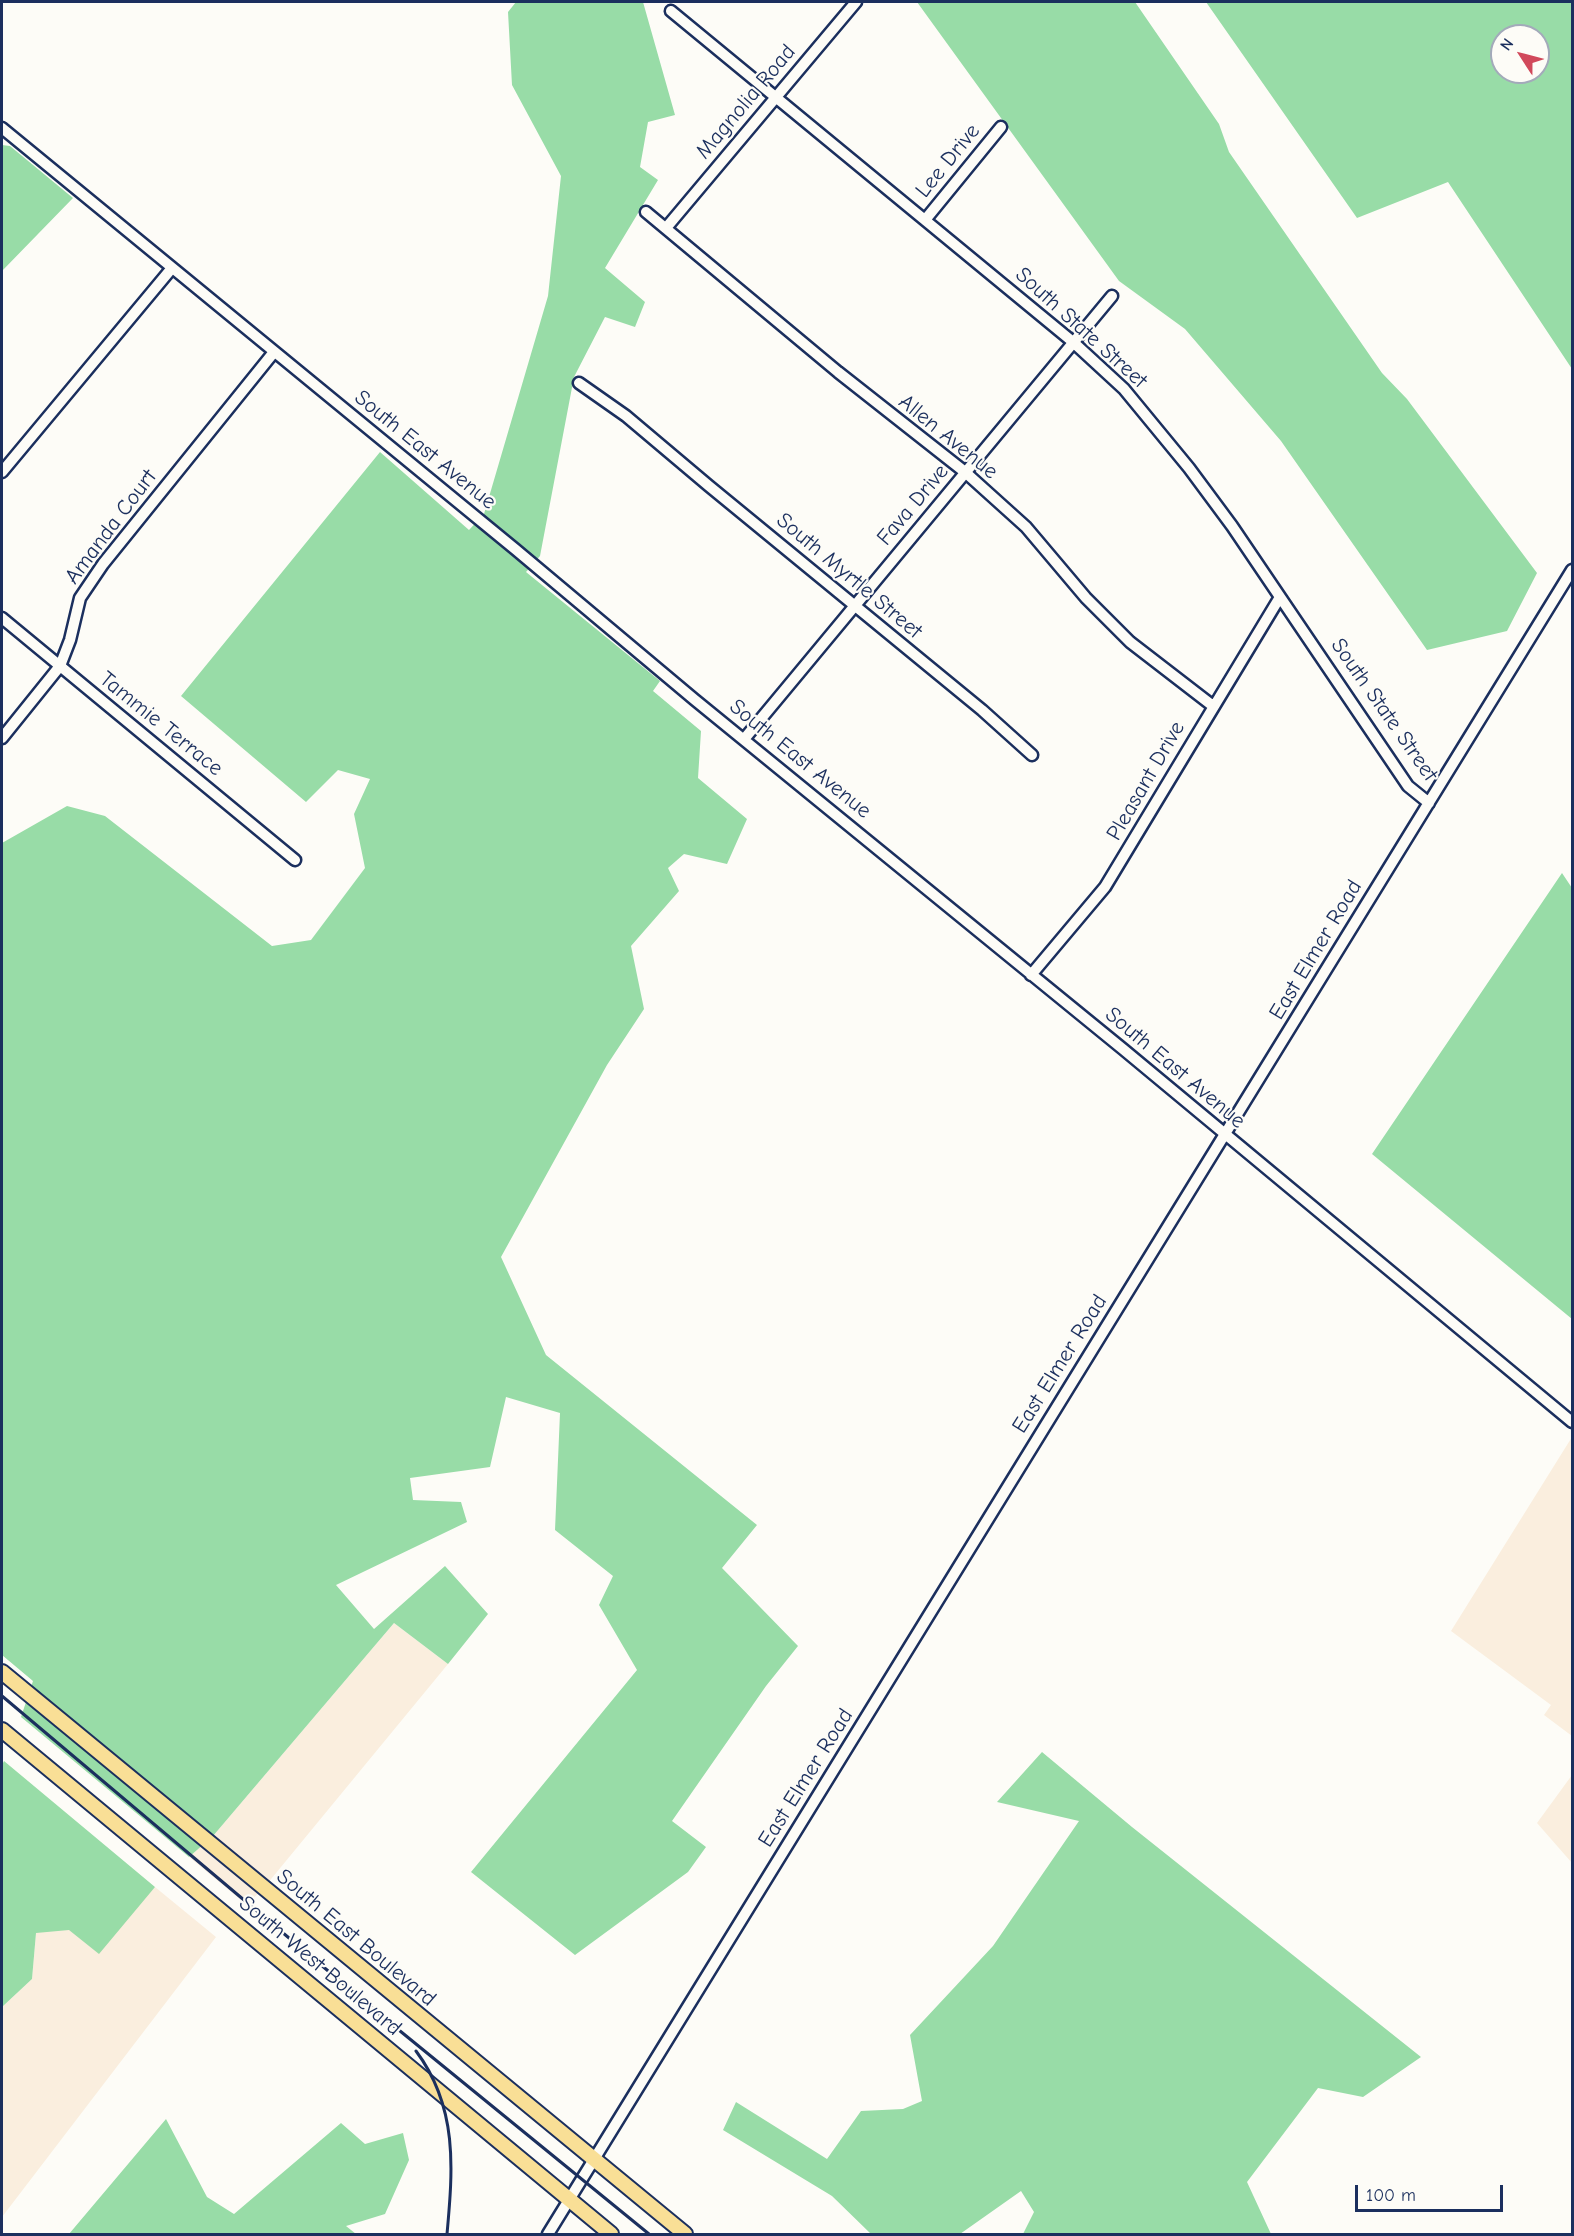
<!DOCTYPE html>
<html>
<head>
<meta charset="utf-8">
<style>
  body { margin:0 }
  #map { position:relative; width:1574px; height:2236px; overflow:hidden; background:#fdfcf7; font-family:"Comic Neue",sans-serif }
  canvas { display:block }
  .frame { position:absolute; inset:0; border:3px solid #1b2f5e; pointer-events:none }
  .north { position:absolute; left:1490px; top:24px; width:60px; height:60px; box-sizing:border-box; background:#fdfcf7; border:2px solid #a3aaba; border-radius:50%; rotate:306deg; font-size:16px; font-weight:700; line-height:24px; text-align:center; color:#1b2f5e }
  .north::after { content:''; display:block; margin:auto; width:21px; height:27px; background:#d1495b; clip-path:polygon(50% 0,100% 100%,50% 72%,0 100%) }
  .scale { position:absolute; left:1355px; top:2185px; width:148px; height:27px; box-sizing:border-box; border:3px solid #1b2f5e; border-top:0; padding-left:8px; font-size:18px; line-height:21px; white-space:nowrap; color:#1b2f5e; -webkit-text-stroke:4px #fdfcf7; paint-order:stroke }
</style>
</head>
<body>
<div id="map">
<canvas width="1574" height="2236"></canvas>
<div class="frame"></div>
<div class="north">N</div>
<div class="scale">100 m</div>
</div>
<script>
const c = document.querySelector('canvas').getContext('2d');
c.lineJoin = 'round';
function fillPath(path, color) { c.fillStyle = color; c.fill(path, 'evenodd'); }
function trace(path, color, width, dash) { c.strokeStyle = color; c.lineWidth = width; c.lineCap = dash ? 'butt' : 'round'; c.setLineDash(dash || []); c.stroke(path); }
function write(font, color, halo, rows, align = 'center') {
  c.font = font + ' "Comic Neue",sans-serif'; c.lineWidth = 4.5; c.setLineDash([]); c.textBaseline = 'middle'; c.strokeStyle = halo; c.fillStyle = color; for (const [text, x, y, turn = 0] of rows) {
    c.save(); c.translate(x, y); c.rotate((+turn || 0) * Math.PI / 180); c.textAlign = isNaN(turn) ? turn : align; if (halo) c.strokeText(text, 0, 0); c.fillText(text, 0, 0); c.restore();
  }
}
fillPath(new Path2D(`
  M1572,1437v299l-28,-21 7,-10 -100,-74z
  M394,1623l54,41 -181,220 -20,21 -58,-48 24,-21z
  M1572,1775v88l-35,-40z
  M155,1887l61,50 -214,280v-210l30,-28 4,-46 112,-41z`), '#faeede');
fillPath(new Path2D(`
  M516,2h127l32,113 -27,7 -8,45 18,13 -53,88 40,34 -10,25 -30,-10 -31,60 -34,179 -14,16 134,109 -7,10 48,40 -3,47 49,41 -20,45 -43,-10 -16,14 11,23 -48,55 13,63 -37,56 -106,192 45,98 211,170 -35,43 76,78 -32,40 -94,135 34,26 -18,25 -113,83 -104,-83 166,-202 -38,-65 14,-29 -58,-46 5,-117 -54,-16 -16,70 -80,11 3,22 48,2 6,20 -131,63 38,44 71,-63 43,48 -40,50 -54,-41 -181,213 -24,21 -168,-140 12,-36 -31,-26v-812l65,-37 38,10 167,130 39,-6 54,-72 -11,-54 16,-35 -32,-9 -32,32 -125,-106 199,-244 89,78 15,-16 64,-218 13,-120 -49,-91 -4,-73z
  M917,2h218l84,122 10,28 153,221 25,26 130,174 -30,58 -80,19 -146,-209 -96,-112 -66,-48z
  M1206,2h366v367l-124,-187 -91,36zM1502,36h36v36h-36z
  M2,145l8,1 63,52 -71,73z
  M1562,873l10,15v431l-200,-165z
  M1042,1752l90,75 289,230 -58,40 -45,-9 -71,94 24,52h-248l11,-22 -13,-21 -61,43h-89l-39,-38 -109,-66 13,-28 91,57 34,-48 42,-2 19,-8 -12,-66 83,-89 86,-125 -82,-19z
  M4,1761l151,126 -56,67 -30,-24 -33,3 -4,46 -30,28v-242z
  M166,2119l41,78 27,17 107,-91 24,21 38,-11 6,27 -24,54 -39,12 10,8h-287z`), '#98dca7');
const minor = new Path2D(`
  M671,11l402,331 51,47 65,79 43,58 176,260 21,17
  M2,128l513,421 180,151 428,349 449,373
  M646,212l192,160 127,100 61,55 60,71 44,44 83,64
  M925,220l76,-93
  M666,228l190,-226
  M579,383l47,33 83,70 273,224 50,45
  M2,472l170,-204
  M2,618l293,242
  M2,738l58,-72 10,-26 10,-42 23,-34 171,-212
  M745,738l367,-442
  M1031,975l74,-88 175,-290
  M548,2234l1024,-1664`);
const major = new Path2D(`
  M2,1672l683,562
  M2,1730l609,504`);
trace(minor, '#1b2f5e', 15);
trace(major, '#1b2f5e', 18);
trace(minor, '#fdfcf7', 10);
trace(major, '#f9df96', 14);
trace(new Path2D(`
  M2,1696l376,317 271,221
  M416,2051c42,56 37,117 31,183`), '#1b2f5e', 3);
write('22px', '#1b2f5e', '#fdfcf7', [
  ["Magnolia Road",746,102,-50],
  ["Lee Drive",948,161,-51],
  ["South State Street",1081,328,42],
  ["Allen Avenue",948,437,39],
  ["South East Avenue",425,450,39],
  ["Fava Drive",913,505,-50],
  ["Amanda Court",111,527,-53],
  ["South Myrtle Street",849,576,40],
  ["South State Street",1384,710,55],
  ["Tammie Terrace",161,724,39],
  ["South East Avenue",800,759,39],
  ["Pleasant Drive",1146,781,-60],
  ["East Elmer Road",1316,950,-59],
  ["South East Avenue",1175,1068,40],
  ["East Elmer Road",1060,1364,-58],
  ["East Elmer Road",806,1778,-58],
  ["South East Boulevard",356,1938,40],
  ["South West Boulevard",320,1966,40]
]);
</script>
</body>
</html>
